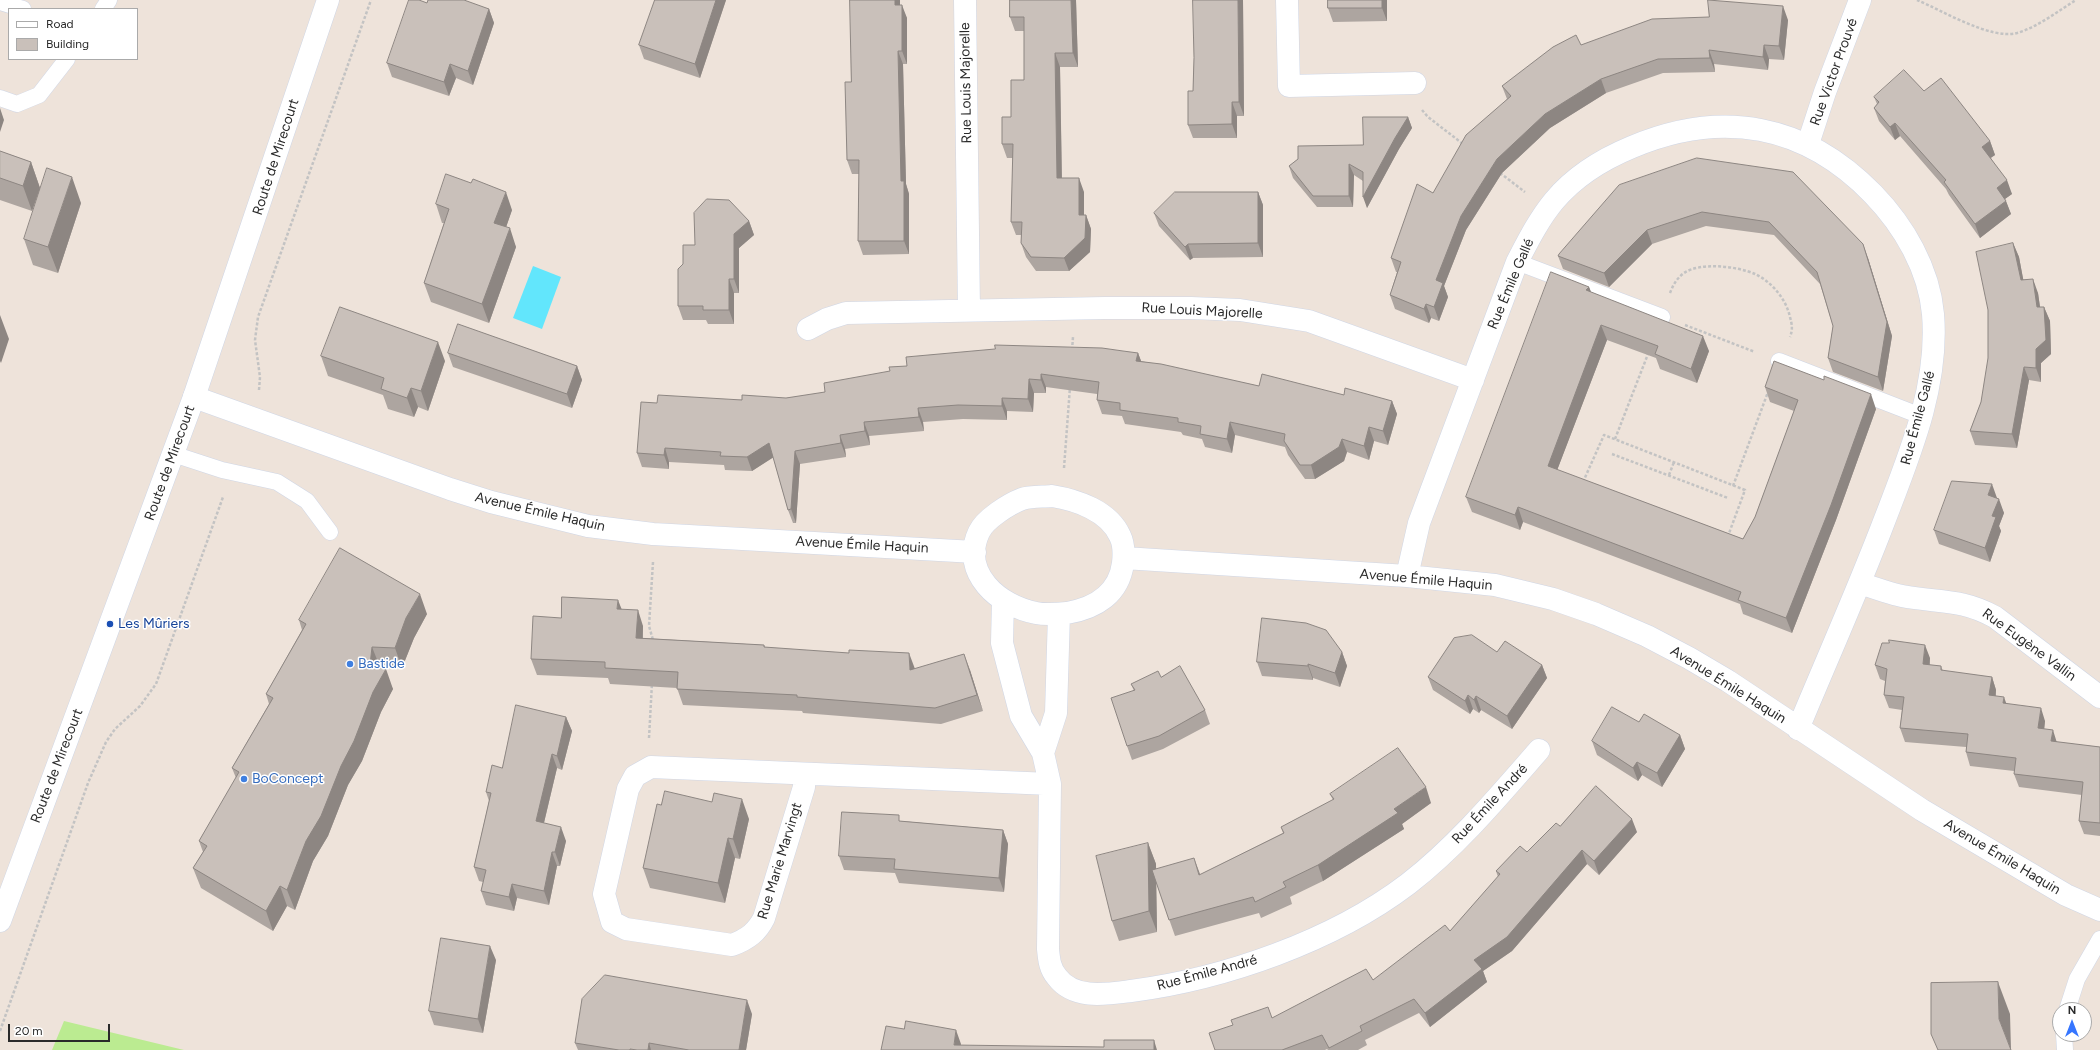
<!DOCTYPE html>
<html>
<head>
<meta charset="utf-8">
<style>
  body { margin:0 }
  #map { position:relative; width:2100px; height:1050px; overflow:hidden; background:#eee3da; font-family:Figtree,sans-serif }
  canvas { display:block }
  .legend { position:absolute; left:8px; top:8px; width:130px; height:52px; box-sizing:border-box; background:#fff; border:1px solid #aaa; margin:0; padding:5px 7px; list-style:none; font-size:12px; color:#2a2a2a }
  .legend li { display:flex; align-items:center; gap:8px; height:20px }
  .legend b { width:20px; border:1px solid #aaa }
  .north { position:absolute; left:2052px; top:1002px; width:40px; height:40px; box-sizing:border-box; background:#fff; border:1px solid #aaa; border-radius:50%; rotate:0deg; font-size:11px; font-weight:700; line-height:16px; text-align:center; color:#2a2a2a }
  .north::after { content:''; display:block; margin:auto; width:14px; height:18px; background:#3676ff; clip-path:polygon(50% 0,100% 100%,50% 72%,0 100%) }
  .scale { position:absolute; left:8px; top:1024px; width:102px; height:18px; box-sizing:border-box; border:2px solid #2a2a2a; border-top:0; padding-left:5px; font-size:12px; line-height:14px; white-space:nowrap; color:#2a2a2a; -webkit-text-stroke:3px #fff; paint-order:stroke }
</style>
</head>
<body>
<div id="map">
<canvas width="2100" height="1050"></canvas>
<ul class="legend">
<li><b style="height:5px;background:#fff"></b>Road</li>
<li><b style="height:11px;background:#c9c0ba"></b>Building</li>
</ul>
<div class="north">N</div>
<div class="scale">20 m</div>
</div>
<script>
const c = document.querySelector('canvas').getContext('2d');
c.lineJoin = 'round';
function fillPath(path, color) { c.fillStyle = color; c.fill(path, 'evenodd'); }
function trace(path, color, width, dash) { c.strokeStyle = color; c.lineWidth = width; c.lineCap = dash ? 'butt' : 'round'; c.setLineDash(dash || []); c.stroke(path); }
function write(font, color, halo, rows, align = 'center') {
  c.font = font + ' Figtree,sans-serif'; c.lineWidth = 3; c.setLineDash([]); c.textBaseline = 'middle'; c.strokeStyle = halo; c.fillStyle = color; for (const [text, x, y, turn = 0] of rows) {
    c.save(); c.translate(x, y); c.rotate((+turn || 0) * Math.PI / 180); c.textAlign = isNaN(turn) ? turn : align; if (halo) c.strokeText(text, 0, 0); c.fillText(text, 0, 0); c.restore();
  }
}
fillPath(new Path2D(`
  M64,1021l120,29h-132z`), '#bbeb91');
fillPath(new Path2D(`
  M533,266l28,11 -19,52 -29,-11z`), '#62e6fc');
const lane = new Path2D(`
  M0,2l23,7
  M103,9l6,-9
  M0,98l17,6 22,-9 28,-36
  M1517,262l145,55
  M1779,361l142,55
  M173,454l49,16 55,12 30,19 23,31
  M2067,1010l10,-31 23,-40
  M2064,1034l1,16`);
const street = new Path2D(`
  M965,0l4,310
  M1287,0l2,86 126,-3
  M1808,144l17,-52 35,-92
  M808,329l19,-10 19,-6 259,-5h86l49,2 69,11 164,59
  M194,397l256,92 41,13 97,24 65,8 322,18
  M1052,496c25,4 57,15 68,40 4,8 4,18 3,27 -4,31 -27,45 -56,50 -10,1 -21,2 -31,0 -37,-7 -76,-40 -57,-81 6,-13 30,-28 43,-33 9,-3 21,-2 30,-3z
  M1124,558l283,18 88,9 58,14 43,15 51,22 42,22 39,23 194,129 144,85 34,15
  M1407,576l12,-53 98,-261c11,-21 22,-43 37,-61 20,-24 49,-42 78,-54 90,-38 173,-23 241,47 31,32 56,75 60,120 6,71 -23,140 -48,205 -27,71 -58,140 -87,210
  M1860,583c14,5 28,10 42,13 36,7 58,2 93,21l105,80
  M1003,600l-1,43 19,73 22,37 7,31 -2,165c1,11 2,20 9,28 17,23 50,17 74,14 93,-12 202,-50 277,-107 49,-38 90,-87 131,-134
  M1043,753l13,-40 3,-99
  M804,774v13l-40,131c-7,14 -16,21 -32,27l-106,-16 -14,-7 -8,-28 24,-105 7,-13 16,-9 399,17`);
const secondary = new Path2D(`
  M0,921l194,-524 134,-397`);
trace(lane, '#cfd6e5', 17);
trace(street, '#cfd6e5', 23);
trace(secondary, '#cfd6e5', 23);
trace(new Path2D(`
  M1917,0c26,11 74,40 100,33 21,-6 41,-22 59,-33
  M1422,110l6,7 35,27
  M1500,173l25,19
  M1670,293c3,-8 7,-15 14,-20 16,-11 53,-7 71,1 17,8 31,25 35,43 2,8 3,12 0,20
  M1685,325l70,27
  M1072,350l1,-13
  M259,390l1,-13 -5,-37 3,-23 113,-317
  M1615,439l33,-85
  M1612,454l116,44
  M1064,468l6,-81
  M1669,475l5,-13
  M1583,482l21,-47 141,55 -17,46
  M1733,486l35,-94
  M653,562l-4,64 4,14
  M649,738l3,-55
  M0,1031l88,-248 18,-41 9,-13 25,-23 16,-22 67,-187`), '#c3c3c3', 2.5, [3, 2]);
trace(lane, '#fff', 16);
trace(street, '#fff', 22);
trace(secondary, '#fff', 22);
fillPath(new Path2D(`
  M655,0h71l-26,78 -56,-19 -5,-14z
  M900,0v5l7,13v46h-4l3,120 3,10v60l-46,1 -5,-14 1,-67h-7l-5,-14z
  M1076,0l2,67h-18l2,111 22,14v23h2l5,14 -1,23 -21,19h-33l-10,-14 -5,-14v-8h-5l-5,-13 2,-64h-6l-5,-14 9,-27 13,-37v-49h-9l-5,-14z
  M1243,0l1,116h-7v22h-44l-5,-13 5,-34 1,-33z
  M1328,0h59v21l-54,1 -5,-14z
  M427,3l62,6 5,14 -21,62 -17,-7 -7,18 -57,-19 -5,-14z
  M1788,20l-4,40 -15,-1 -1,11 -54,-6 1,8 -52,1 -57,20 -56,35 -48,45 -36,57 -22,56 4,11 -9,24 -8,-3 -2,5 -34,-14 -5,-14 7,-23h-1l-5,-14 42,-65 74,-94 -5,-13 79,-41z
  M1924,91l66,50 5,14 -4,3 21,36 -7,5 6,15 -31,24 -31,-43 -3,-6 -46,-53 -5,4 -16,-19 -5,-13 3,-4 -3,-7z
  M1408,117l4,11 -13,21 -32,59 -4,-27 -9,-6 -1,32h-36l-24,-29 -4,-12 9,-7 65,-14z
  M0,151l31,11 9,26 -8,23 -32,-11z
  M1697,158l171,100 24,78 -9,55 -50,-19 -5,-14 5,-32 -13,-42 -46,-49 -68,-9 -54,18 -43,43 -46,-18 -5,-13z
  M1258,192l5,13v52l-70,1 -3,2 -31,-34 -5,-13z
  M81,203l-23,70 -25,-8 -9,-26z
  M436,204l76,6 -6,17 10,20 -27,76 -58,-21 -7,-19 20,-60h-2z
  M749,221l5,14 -15,13v45h-5v31h-26l-2,-4h-23l-5,-14 5,-42 12,-19z
  M2013,243l6,14 4,22 15,14 2,14h4l6,14 1,33 -10,9v19l-12,-2 -12,68 -42,-3 -5,-14 11,-29z
  M1589,287l2,5 118,59 -12,32 -37,-14 -4,-11 -49,-18 -50,130 186,69 12,-22 39,-106 -24,-9 -5,-15 111,22 -40,111 -44,113 -49,-19 -3,-10 -217,-82 -3,8 -48,-18 -6,-15z
  M448,353l129,13 5,14 -10,28 -119,-41z
  M1138,353l3,8 118,25 133,15 5,13 -9,31 -14,-4 -5,19 -22,-8 -3,9 -29,18h-10l-17,-24 -3,-8 -50,-12 -3,18 -27,-6 -3,-8 -19,-4 -2,-3 -56,-8 -3,-8 -20,-2 -5,-14v-6l-51,-7v6h-12l-1,19 -26,-1v9l-44,-1 -40,3 1,9 -55,5 1,9 -25,4 1,8 -46,7 -4,59h-3l-5,-13 -15,-53 -21,14 -27,-1 -1,-5 -55,-3v7l-27,-2 -5,-14 20,-50 129,-5z
  M321,356l124,5 -17,50 -10,-4 -4,10 -26,-8 -5,-14 -55,-19z
  M1997,498l7,15 -5,13 2,5 -11,31 -51,-18 -5,-14z
  M621,609l22,17v12l121,7 1,2 150,22 55,1 13,41 -42,13 -138,-11 -1,-2 -119,-6 -6,-17 -67,-4 -2,-6 -71,-3 -6,-16 30,-41z
  M427,614l-13,24 -12,30 -22,-1 13,22 -12,23 -19,49 -14,24 -20,51 -15,25 -18,49 -8,-4 -14,25 -72,-43 -8,-20 10,-16 -4,-11 37,-63 -4,-10 37,-64 -3,-10 36,-64 -3,-10z
  M1889,643l41,15v7l11,1 2,5 49,6 4,13v6l10,7 39,18 -1,8 13,13 43,5v89l-16,-2 -5,-13 3,-26 -63,-8 -5,-13v-3l-44,-5 -4,-14v-5l-61,-5 -5,-14 2,-18 -13,-2 -5,-13 1,-14 -5,-2 -5,-14z
  M1342,652l5,14 -7,21 -27,-9v2l-51,-4 -5,-14z
  M1497,652l45,13 5,13 -35,51 -31,-19 -2,3 -6,-4 -3,5 -37,-24 -5,-13z
  M1131,684l74,26 5,14 -47,25 -31,11 -5,-14 7,-55z
  M566,717l6,14 -10,39 -5,-2 -13,55 22,18 -6,25h-3l-8,39 -32,-7 -3,13 -28,-6 -5,-14 2,-9 -4,-1 -5,-14 15,-66 -3,-9 16,-24z
  M1639,722l41,13 5,14 -23,38 -20,-12 -4,6 -41,-26 -5,-14z
  M1330,794l101,9 -29,21 2,5 -81,52 -33,16 2,7 -31,14 -2,-5 -84,23 -19,-54 1,50 -38,9 -7,-20 36,-78 8,21v5l44,6 83,-42 -2,-6 52,-27z
  M661,805l88,14 -9,40 -5,-1 -10,45 -75,-15 -7,-20z
  M901,821l102,9 5,14 -4,48 -105,-9 -4,-10 -51,-3 -5,-14z
  M1560,826l77,6 -38,43 -12,-11 -75,87 -29,20 4,11 -57,45 -11,-14 -54,27 2,5 -9,5h-30l-1,-1 -2,1h-110l58,-32 100,-38 77,-49 48,-54 -2,-6 31,-19z
  M496,960l-13,73 -49,-8 -5,-14z
  M752,1014l-6,36h-168l-3,-7z`), '#ada5a0');
fillPath(new Path2D(`
  M716,0h10l-26,78 -5,-14z
  M895,0h5v18l-5,-13z
  M1071,0h5l2,67 -5,-14z
  M1238,0h5l1,116 -5,-14z
  M1382,0h5v21l-5,-13z
  M902,5l5,13v46l-5,-13z
  M1783,6l5,14 -4,40 -5,-14z
  M489,9l5,14 -21,62 -5,-14z
  M1764,45l5,14 -1,11 -5,-13z
  M1709,50l5,14 1,8 -5,-14z
  M898,51l5,13 3,120 3,10v60l-5,-13 -3,-60z
  M1055,53l5,14 2,125 -5,-14z
  M450,64l6,14 -7,18 -5,-14z
  M1601,79l5,14 -56,35 -48,45 -36,57 -22,56 4,11 -9,24 -5,-14 2,-27 25,-64 36,-57 48,-45z
  M1232,102l5,14v22l-5,-14z
  M0,108l4,12 -4,12z
  M1408,117l4,11 -13,21 -32,59 -4,-11 32,-59z
  M1895,123l5,13 -5,4 -5,-13z
  M1990,141l5,14 -8,5 -5,-13z
  M31,162l9,26 -8,23 -9,-25z
  M1349,164l5,11 -1,32 -4,-11z
  M72,177l9,26 -23,70 -10,-26z
  M1079,178l5,14v37l-5,-14z
  M2007,180l5,14 -10,7 -5,-13z
  M506,192l6,18 -11,32 -7,-19z
  M1258,192l5,13v52l-5,-14z
  M2006,201l5,13 -31,24 -5,-14z
  M1086,215l5,14 -1,23 -21,19 -5,-13z
  M749,221l5,14 -15,13v45l-5,-14v-45z
  M510,228l6,19 -27,76 -7,-19z
  M1647,230l5,14 -43,43 -5,-14z
  M2013,243l6,14 7,37 -5,-14z
  M1188,244l5,14 -3,2 -5,-13z
  M1863,244l5,14 24,78 -9,55 -5,-14z
  M729,279l5,14v31l-5,-14z
  M2033,279l5,14 4,28 -5,-14z
  M1589,287l6,15 -9,-12z
  M1426,304l5,14 -2,5 -5,-14z
  M2044,307l6,14 1,33 -10,9v19l-5,-14v-19z
  M0,315l9,24 -8,24 -1,-2z
  M1601,325l6,15 -54,141 -5,-15z
  M1703,336l6,15 -12,32 -6,-14z
  M438,342l7,19 -17,50 -7,-20z
  M1138,353l5,13 -7,-5z
  M577,366l5,14 -10,28 -5,-14z
  M2024,367l5,13 -12,68 -5,-14z
  M1041,374l5,13v6l-5,-13z
  M1029,379l5,14 -1,19 -5,-13z
  M411,388l7,19 -4,10 -7,-19z
  M1871,394l5,15 -40,111 -44,113 -6,-15z
  M1002,398l5,13v9l-5,-14z
  M1392,401l5,13 -9,31 -5,-14z
  M918,408l5,14 1,9 -5,-14z
  M864,422l5,14 1,9 -5,-14z
  M1230,422l5,13 -3,18 -5,-14z
  M1369,427l5,14 -5,19 -5,-14z
  M840,435l5,14 1,8 -5,-14z
  M1342,439l5,13 -3,9 -29,18 -4,-14z
  M769,443l5,14 -22,14 -5,-14z
  M665,448l4,14v7l-5,-14z
  M795,451l5,13 -4,59 -5,-14z
  M1992,484l5,14 -4,11 -5,-14z
  M1999,499l5,14 -5,13 2,5 -11,31 -5,-14 7,-32z
  M1518,507l5,15 -3,8 -5,-15z
  M420,594l7,20 -13,24 -12,30 -7,-20 11,-30z
  M618,600l6,15 -7,-6z
  M638,610l5,16 -1,28 -6,-16z
  M1925,645l5,13 -2,20 -5,-14z
  M372,647l8,20 -3,18 -7,-20z
  M1342,652l5,14 -7,21 -5,-14z
  M909,653l6,16 -5,1z
  M964,654l6,16 13,41 -6,-16z
  M1308,664l5,14v2l-5,-14z
  M1542,665l5,13 -35,51 -5,-13z
  M386,669l7,20 -12,23 -19,49 -14,24 -20,51 -15,25 -18,49 -8,-20 19,-49 67,-149z
  M1992,677l4,13 -2,19 -5,-14z
  M1468,695l5,14 -3,5 -5,-13z
  M1476,696l5,14 -2,3 -5,-13z
  M2004,697l5,14 -6,-8z
  M2041,708l4,13 -2,20 -5,-13z
  M566,717l6,14 -10,39 -5,-14z
  M2053,730l4,13 -6,-2z
  M1680,735l5,14 -23,38 -5,-14z
  M552,754l5,14 -16,67 -5,-14z
  M1637,762l5,13 -4,6 -5,-13z
  M1426,787l5,16 -29,21 2,5 -81,52 -5,-16 76,-56z
  M742,799l7,20 -9,40 -7,-20z
  M1632,819l5,13 -38,43 -5,-14z
  M561,827l5,14 -6,25 -5,-14z
  M1003,830l5,14 -4,48 -5,-14z
  M728,838l7,20 -10,45 -7,-20z
  M1148,843l8,21 1,68 -8,-21z
  M1582,850l5,14 -75,87 -29,20 4,11 -57,45 -5,-14 49,-53z
  M552,852l5,14 -8,39 -5,-14z
  M1194,858l6,16 5,17 -6,-16z
  M512,884l5,14 -3,13 -5,-14z
  M280,886l7,20 -14,25 -7,-20z
  M490,946l6,14 -13,73 -5,-14z
  M1998,982l12,32 1,36 -12,-31z
  M747,1000l5,14 -6,36h-7z
  M956,1030l5,14 -1,6 -6,-5z
  M1154,1040l3,10h-3z
  M649,1043l2,7h-3z`), '#8d8682');
const building = new Path2D(`
  M409,0h10l8,3 1,-3h36l25,9 -21,62 -18,-7 -6,18 -57,-19z
  M655,0h61l-21,64 -56,-19z
  M850,0h45v5h7v46h-4l3,130h3v60h-46l1,-81h-12l-2,-78h6z
  M1010,0h61l2,53h-18l2,125h22v37h7l-1,23 -21,20 -33,-1 -10,-14 1,-21h-11l2,-78h-11v-27h9v-37h13v-63h-14z
  M1193,0h45l1,102h-7v22l-44,1v-34h5l1,-33z
  M1328,0h54v8h-54z
  M1708,0l75,6 -4,40 -15,-1 -1,12 -54,-7 1,8 -52,1 -57,20 -56,35 -48,45 -36,57 -25,64 7,3 -9,24 -8,-3 -2,5 -34,-14 11,-33 -10,-4 26,-74 16,9 33,-58 45,-39 -9,-10 51,-39 23,-12 5,10 71,-26 57,-2z
  M1904,70l20,21 17,-13 49,63 -8,6 25,33 -10,8 9,13 -31,23 -31,-42 2,-2 -51,-57 -5,4 -16,-19 5,-6 -5,-5z
  M1363,117h45l-13,21 -32,59v-25l-14,-8v32h-36l-24,-30 9,-7v-13l65,-1z
  M0,151l31,11 -8,24 -23,-8z
  M1697,158l96,14 70,72 24,78 -9,55 -50,-19 5,-32 -16,-54 -48,-50 -67,-10 -55,18 -43,43 -46,-17 1,-2 60,-69z
  M47,168l25,9 -24,70 -24,-8z
  M446,174l25,9 2,-4 33,13 -12,31 16,5 -28,76 -58,-21 25,-74 -13,-5z
  M1175,192h83v51l-70,1 -3,3 -31,-34z
  M707,199l22,1 20,21 -15,13v45h-5v31h-26v-4h-25v-37l5,-5v-19h12l-1,-32z
  M2013,243l8,37 12,-1 4,28h7l2,33 -10,9v19l-12,-1 -12,67 -42,-3 11,-29 7,-44v-48l-12,-58z
  M1551,272l38,15 -3,3 117,46 -12,33 -36,-15 3,-8 -57,-21 -53,141 195,73 12,-22 43,-117 -33,-13 9,-26 50,19v-4l47,18 -40,111 -45,113 -48,-18 3,-8 -223,-85 -3,8 -49,-18z
  M340,307l98,35 -17,49 -10,-3 -4,10 -26,-9 3,-11 -63,-22z
  M458,324l119,42 -10,28 -119,-41z
  M995,345l107,3 21,3 15,2 -2,8 25,3 98,22 3,-12 82,21 1,-7 47,13 -9,30 -14,-4 -5,19 -22,-7 -3,8 -28,18h-11l-16,-24 1,-7 -55,-12 -3,17 -27,-5 1,-8 -23,-4v-4l-58,-8v-7l-23,-3 2,-18 -58,-8v6l-12,-1 -1,20 -26,-1v8l-44,-1 -40,3 1,9 -55,5 1,9 -25,4 1,8 -46,8 -4,58 -3,1 -19,-67 -22,14 -27,-1 1,-4 -56,-4 -1,7 -27,-2 4,-51 16,1 1,-8 84,5v-5l44,3 39,-6 -1,-9 66,-12 -1,-4 18,-1 -1,-9 89,-8z
  M1952,481l40,3 -4,11 11,4 -7,17 4,1 -11,31 -51,-18z
  M340,548l80,46 -14,24 -11,30 -23,-1 -2,18 16,4 -13,23 -19,49 -13,25 -20,50 -15,25 -19,49 -7,-4 -14,25 -73,-43 14,-22 -8,-5 40,-69 -7,-4 41,-70 -7,-4 40,-70 -7,-4z
  M562,597l56,3 -1,9 21,1 -2,28 128,7v2l85,6v-3l60,3 1,17 54,-16 13,41 -42,13 -138,-11v-2l-120,-6 1,-17 -73,-4v-6l-74,-3 2,-43 28,2z
  M1262,618l44,5 20,7 16,22 -7,21 -27,-9v2l-51,-4z
  M1472,635l25,17 8,-11 37,24 -35,51 -31,-20 -2,4 -6,-5 -3,6 -37,-24 26,-39z
  M1889,640l36,5 -2,19 18,2v4l51,7 -3,18 15,2 -1,6 38,5 -3,20 15,2 -2,11 49,6v76l-21,-2 4,-39 -69,-8 2,-16 -50,-6 2,-18 -68,-6 4,-31 -20,-2 3,-26 -12,-4 7,-22h7z
  M1180,666l25,44 -46,26 -32,10 -16,-48 24,-8 -4,-6 27,-13 3,6z
  M516,705l50,12 -9,39 -5,-2 -16,67 25,6 -6,25h-3l-8,39 -32,-7 -3,13 -28,-6 5,-21 -12,-3 17,-74 -5,-1 6,-27 10,3z
  M1612,707l27,15 5,-8 36,21 -23,38 -20,-11 -4,6 -41,-27z
  M1398,748l28,39 -32,22 4,4 -80,52 -35,17 3,5 -31,15 -2,-5 -84,23 -17,-50 42,-12 5,17 85,-42 -3,-6 53,-28 -4,-5z
  M1596,786l36,33 -38,42 -12,-11 -75,87 -33,23 8,9 -57,44 -11,-14 -54,27 2,5 -33,17 -7,-13 -40,15h-67l-6,-17 24,-8 -2,-5 37,-13 4,11 94,-49 7,11 72,-55 5,6 50,-57 -4,-3 24,-25 7,6 29,-29 4,3z
  M665,791l47,11 2,-9 28,6 -9,40 -5,-1 -10,45 -75,-15 14,-64 4,1z
  M842,812l57,3v6l104,9 -4,48 -105,-9 1,-10 -56,-3z
  M1148,843l1,68 -37,10 -16,-65z
  M441,938l49,8 -12,73 -49,-8z
  M605,975l142,25 -8,50h-50l-40,-7 -1,7h-11l-7,-1v1h-11l-44,-7 7,-44z
  M1998,982l1,37 12,31h-73l-7,-16v-51z
  M906,1021l50,9 -2,15 150,2v-7h50v10h-273l5,-24 18,3z`);
fillPath(building, '#c9c0ba');
trace(building, '#8d8682', 1);
for (const [x, y, r, color] of [
  [110,624,4,"#1a4fb4"],
  [350,664,4,"#3f7fe0"],
  [244,779,4,"#3f7fe0"]
]) { const dot = new Path2D(); dot.arc(x, y, r, 0, 2 * Math.PI); c.fillStyle = color; c.fill(dot); trace(dot, '#fff', 1.5); }
write('14px', '#2a2a2a', '#fff', [
  ["Rue Victor Prouvé",1834,72,-70],
  ["Rue Louis Majorelle",966,83,-91],
  ["Route de Mirecourt",276,157,-72],
  ["Rue Émile Gallé",1511,284,-67],
  ["Rue Louis Majorelle",1202,311,3],
  ["Rue Émile Gallé",1918,418,-75],
  ["Route de Mirecourt",170,463,-70],
  ["Avenue Émile Haquin",540,512,13],
  ["Avenue Émile Haquin",862,545,3],
  ["Avenue Émile Haquin",1426,580,5],
  ["Rue Eugène Vallin",2029,645,36],
  ["Avenue Émile Haquin",1728,685,32],
  ["Route de Mirecourt",57,766,-69],
  ["Rue Émile André",1490,804,-47],
  ["Avenue Émile Haquin",2002,857,31],
  ["Rue Marie Marvingt",780,861,-73],
  ["Rue Émile André",1207,973,-15]
]);
write('14px', '#164399', '#fff', [
  ["Les Mûriers",118,624]
], 'left');
write('14px', '#366cbe', '#fff', [
  ["Bastide",358,664],
  ["BoConcept",252,779]
], 'left');
</script>
</body>
</html>
